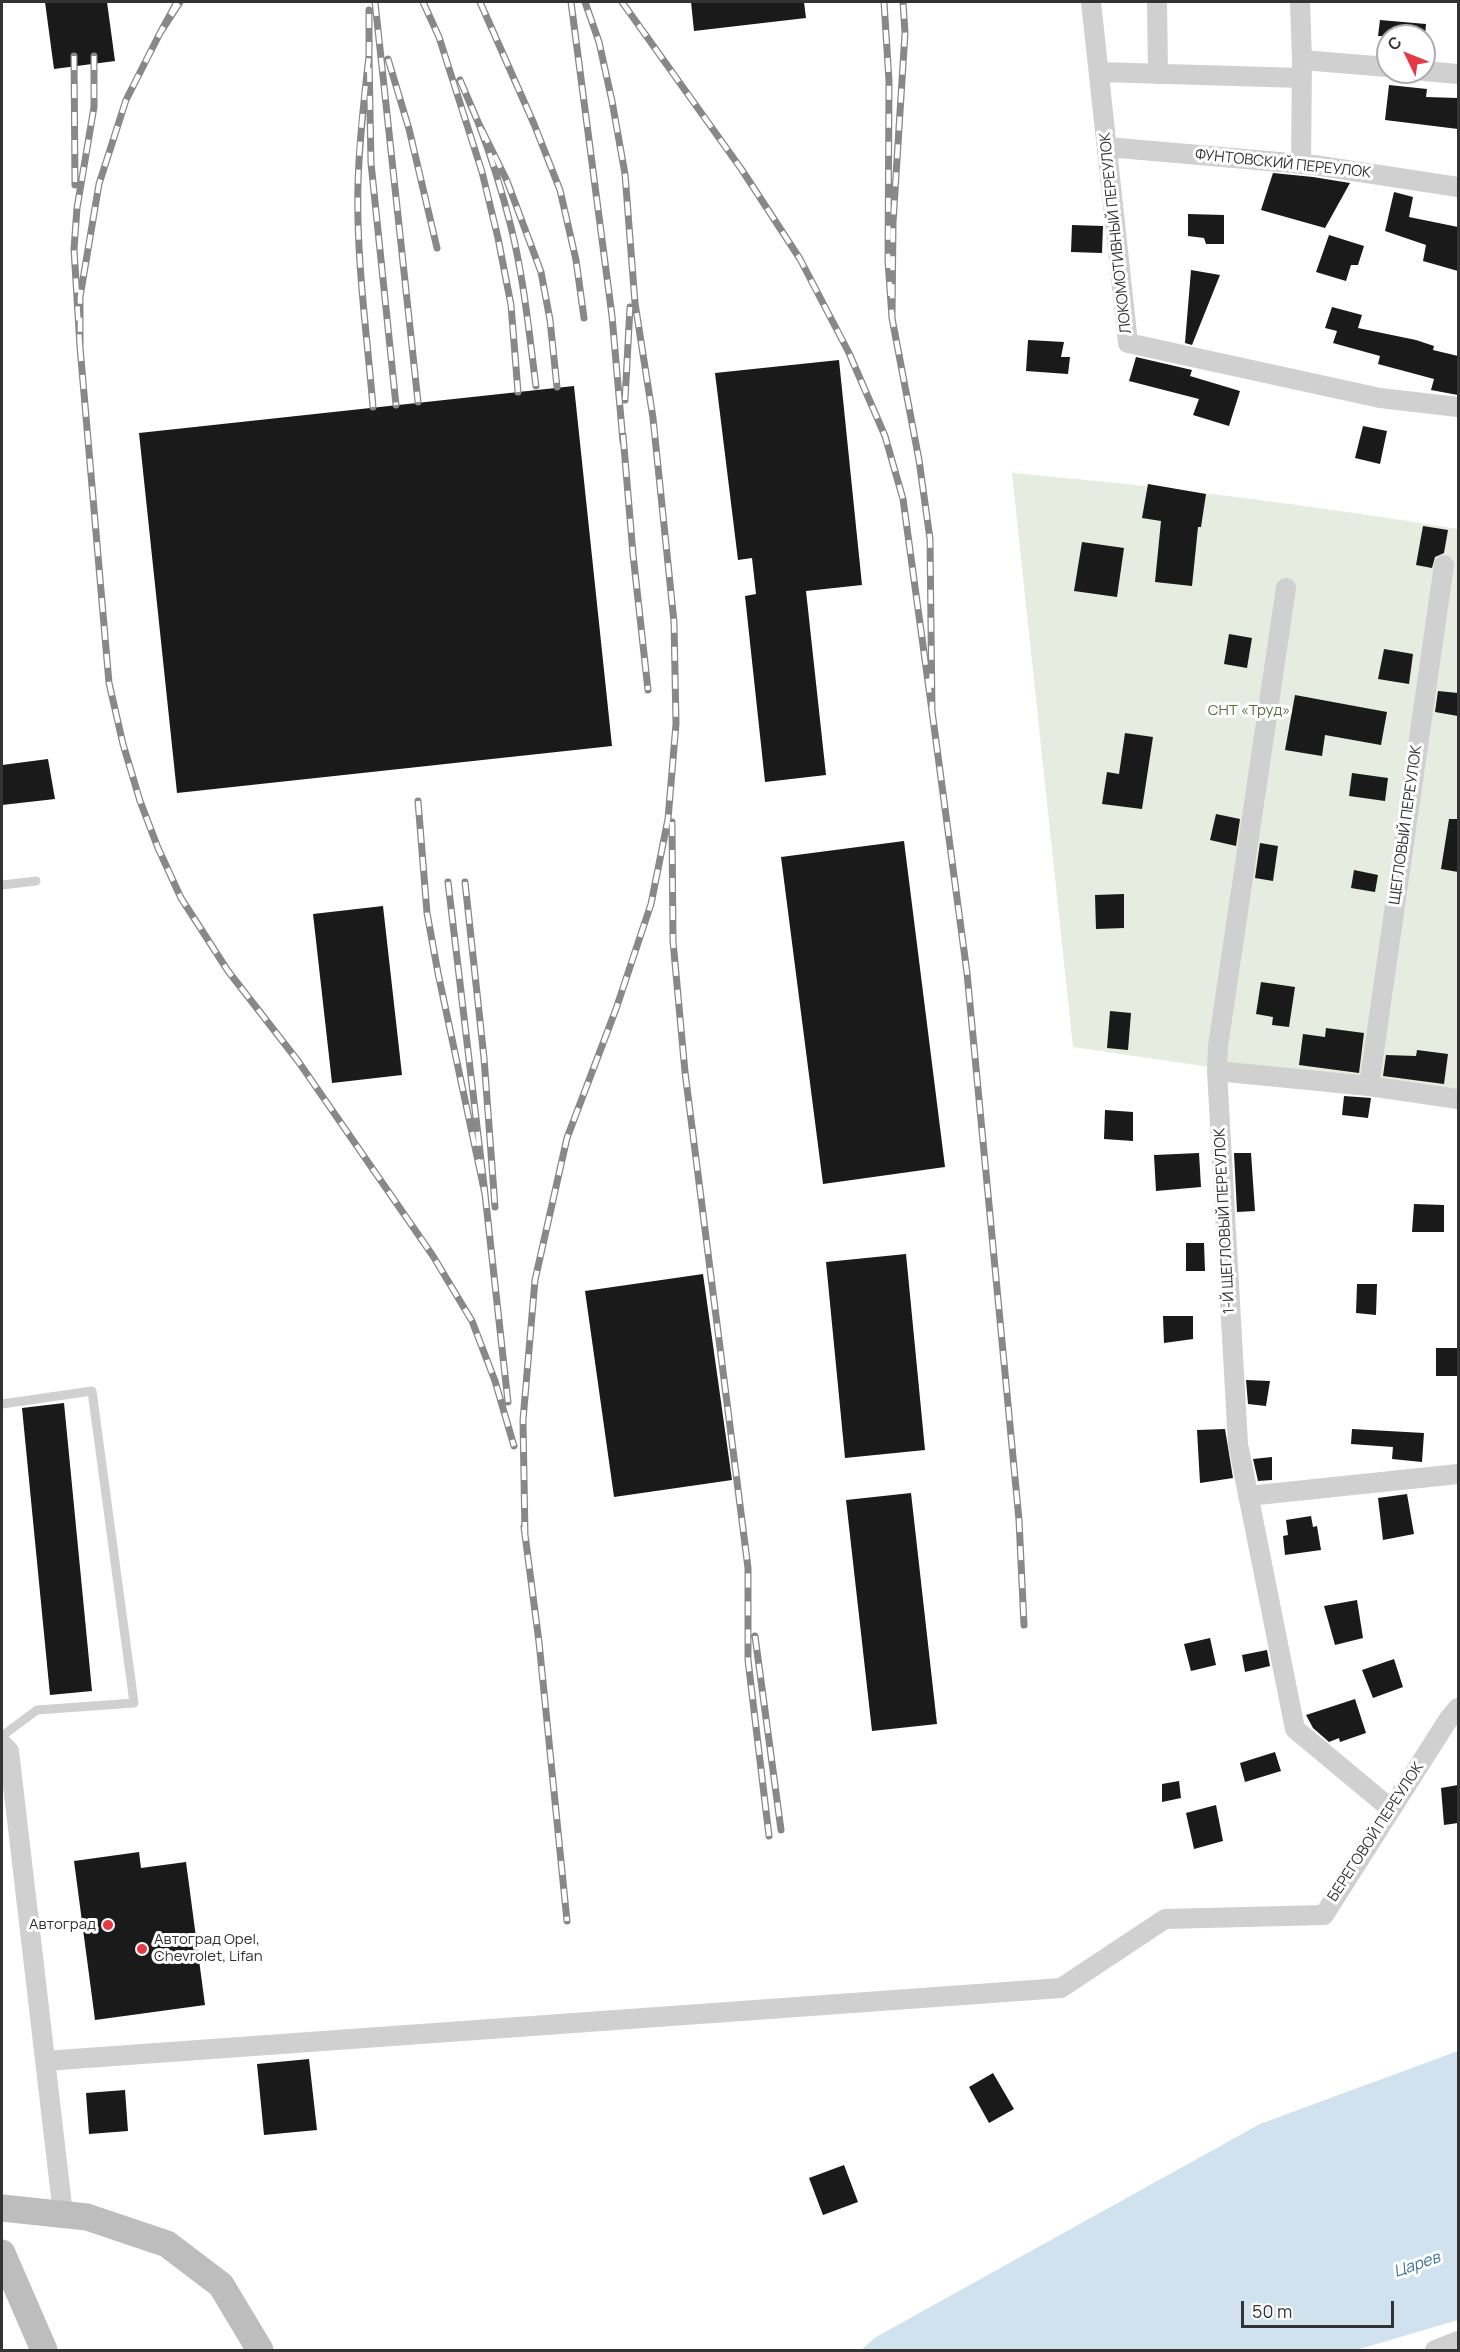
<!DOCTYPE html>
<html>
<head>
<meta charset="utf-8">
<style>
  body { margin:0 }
  #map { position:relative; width:1460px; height:2352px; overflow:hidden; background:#fff; font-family:Manrope,sans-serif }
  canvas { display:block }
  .frame { position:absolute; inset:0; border:3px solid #333; pointer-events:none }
  .north { position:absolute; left:1376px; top:24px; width:60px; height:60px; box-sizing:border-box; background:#fff; border:2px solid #adadad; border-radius:50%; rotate:313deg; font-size:16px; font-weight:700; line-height:24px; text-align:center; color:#333 }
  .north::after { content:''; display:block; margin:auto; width:21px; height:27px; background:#e63946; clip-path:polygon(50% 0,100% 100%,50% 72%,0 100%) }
  .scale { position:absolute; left:1241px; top:2301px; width:153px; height:27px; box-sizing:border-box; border:3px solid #333; border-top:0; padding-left:8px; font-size:18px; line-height:21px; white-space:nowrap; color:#333; -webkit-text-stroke:4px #fff; paint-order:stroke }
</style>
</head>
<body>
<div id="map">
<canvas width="1460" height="2352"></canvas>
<div class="frame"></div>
<div class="north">С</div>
<div class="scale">50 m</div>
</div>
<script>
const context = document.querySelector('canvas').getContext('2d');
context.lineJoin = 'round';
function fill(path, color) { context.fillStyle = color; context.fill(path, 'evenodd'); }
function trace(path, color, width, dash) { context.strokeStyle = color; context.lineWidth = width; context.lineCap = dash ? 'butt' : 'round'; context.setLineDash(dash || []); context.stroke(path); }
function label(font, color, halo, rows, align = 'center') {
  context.font = font + ' Manrope,sans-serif'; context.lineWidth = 6; context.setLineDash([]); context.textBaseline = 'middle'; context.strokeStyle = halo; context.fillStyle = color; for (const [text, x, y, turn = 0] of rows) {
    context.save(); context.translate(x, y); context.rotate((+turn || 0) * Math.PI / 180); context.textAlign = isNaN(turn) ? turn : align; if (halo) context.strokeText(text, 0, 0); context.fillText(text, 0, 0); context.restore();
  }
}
const green = new Path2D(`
  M1012 473C1162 486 1310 505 1458 529V1090L1210 1067 1073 1047Z`);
const water = new Path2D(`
  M1458 2051V2320L1356 2350H861L876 2337 1260 2124Z`);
const building = new Path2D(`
  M45 2H107L115 61 54 69Z
  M691 2H804L806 18 694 31Z
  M1380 20 1426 24 1425 36H1378Z
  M1389 85 1427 89 1426 97 1458 98V129L1385 120Z
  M1273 173 1313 177 1350 183 1325 228 1261 210Z
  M1394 192 1413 197 1409 217 1458 227V271L1423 261 1426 245 1385 231Z
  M1188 214 1224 215V244H1206L1204 238 1188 236Z
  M1072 225 1103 226 1102 253 1071 252Z
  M1329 235 1364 246 1358 265H1351L1346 281 1316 272Z
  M1191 270 1220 275 1192 345 1185 343Z
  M1332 307 1362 315 1358 328 1416 340 1434 346 1433 350 1458 356V395L1431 390 1434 379 1378 364 1380 356 1333 343 1337 331 1325 328Z
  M1028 340 1064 342 1061 357H1070L1068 374 1026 371Z
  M1136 357 1192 370 1190 376 1240 391 1229 426 1193 415 1199 399 1129 381Z
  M839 360 862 585 806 591 826 775 765 782 745 596 756 594 752 558 738 560 715 373Z
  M574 386 612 746 177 793 139 433Z
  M1363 426 1387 431 1380 464 1355 458Z
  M1148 484 1206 494 1201 527H1198L1192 586 1155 582 1161 521 1142 518Z
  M1423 526 1448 530 1444 553 1435 557 1432 568 1416 565Z
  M1082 542 1124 548 1117 597 1074 591Z
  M1229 634 1252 638 1247 668 1224 664Z
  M1384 649 1413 654 1409 684 1378 679Z
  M1438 691 1458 693V716L1435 712Z
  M1295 695 1387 712 1381 745 1325 735 1322 756 1285 750Z
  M1125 733 1153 737 1142 809 1102 804 1107 772 1119 774Z
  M48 759 55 799 2 805V765Z
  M1352 773 1388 778 1385 801 1349 796Z
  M1216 814 1240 819 1236 846 1210 840Z
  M1449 819H1458V872L1441 869Z
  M904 841 945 1167 823 1184 781 857Z
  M1260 843 1278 846 1273 881 1255 878Z
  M1354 870 1378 875 1375 892 1351 888Z
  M1124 894V928L1096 929 1095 895Z
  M383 906 402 1075 332 1083 313 914Z
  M1261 982 1295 987 1289 1027 1272 1025 1273 1017 1256 1014Z
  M1110 1011 1131 1013 1128 1050 1107 1048Z
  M1326 1028 1364 1033 1359 1073 1299 1065 1303 1034 1325 1037Z
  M1417 1050 1448 1054 1444 1084 1383 1076 1386 1055 1416 1056Z
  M1344 1096 1371 1098 1368 1118 1342 1115Z
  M1105 1110 1133 1112V1141L1104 1139Z
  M1199 1153 1201 1187 1156 1191 1154 1155Z
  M1234 1153H1251L1255 1211 1237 1212Z
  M1414 1204 1444 1205V1232H1412Z
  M1186 1243H1204L1205 1271H1186Z
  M906 1254 925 1450 845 1458 826 1262Z
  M703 1274 732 1480 614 1497 585 1291Z
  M1357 1284H1377L1376 1315 1356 1313Z
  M1163 1316H1193V1339L1164 1343Z
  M1436 1348H1458V1376H1436Z
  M1246 1380 1270 1381 1266 1406 1248 1404Z
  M64 1403 92 1691 50 1695 22 1408Z
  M1225 1429 1233 1478 1200 1483 1197 1430Z
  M1352 1429 1424 1433 1422 1462 1392 1459 1393 1447 1351 1444Z
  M1272 1457V1480L1258 1481 1253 1459Z
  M911 1493 937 1724 872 1731 846 1500Z
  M1407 1494 1414 1534 1383 1540 1378 1498Z
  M1311 1516 1313 1527 1317 1526 1321 1550 1285 1555 1283 1536 1288 1535 1286 1520Z
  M1357 1600 1363 1638 1335 1645 1324 1606Z
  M1210 1638 1216 1665 1191 1671 1184 1644Z
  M1267 1650 1270 1666 1245 1672 1242 1655Z
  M1394 1659 1403 1687 1373 1698 1362 1670Z
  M1355 1699 1366 1733 1340 1742 1339 1738 1329 1742 1313 1728 1306 1715Z
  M1275 1752 1281 1771 1245 1782 1240 1763Z
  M1179 1781 1181 1798 1162 1802V1784Z
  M1458 1785V1823L1444 1825 1441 1788Z
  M1216 1805 1223 1841 1194 1849 1186 1813Z
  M139 1852 141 1868 186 1862 205 2005 95 2020 74 1861Z
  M309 2059 317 2130 264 2135 257 2064Z
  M993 2073 1014 2109 989 2123 969 2087Z
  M125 2090 128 2131 89 2134 86 2093Z
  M844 2165 858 2202 823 2215 809 2178Z`);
const lane = new Path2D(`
  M2 885 36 881
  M2 1404 92 1391 134 1703 37 1710 2 1736`);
const street = new Path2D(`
  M1091 2 1128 343 1380 398 1458 407
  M1157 2 1158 74
  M1300 2 1302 60 1301 164
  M1302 60 1388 67
  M1424 71 1458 74
  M1099 72 1302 78
  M1107 147 1314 165 1458 187
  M1286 588 1218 1046 1217 1071 1238 1444 1295 1729 1391 1809
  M1217 1071 1369 1086 1458 1099
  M1369 1086 1444 565
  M1248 1496 1458 1474
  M2 1744 9 1751 63 2214
  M45 2061 1061 1988 1165 1919 1324 1915 1448 1720 1458 1708
  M1435 2350 1458 2341`);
const secondary = new Path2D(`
  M2 2208 87 2217 167 2244 221 2285 260 2350
  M2 2253 44 2350`);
const rail = new Path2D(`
  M177 2 160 33 180 2
  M375 2 418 402
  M423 2 439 37 482 172 498 238 511 305 518 392
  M480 2 534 124 560 190 576 260 584 318
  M571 2 612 316 623 442
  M622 2 742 170 800 259 849 353 885 436 903 499 932 711 930 539 919 460 892 318
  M884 2 889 81 888 261 892 318 893 223 905 33 903 2
  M74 56 75 185
  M94 56V107L77 208 74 249 80 347V297L99 184 126 100 160 33
  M369 56V10
  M388 59 409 129 437 248
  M460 80 478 122
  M80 347 109 683 123 744 140 801 158 848 181 898 228 971 298 1061 433 1256 472 1321 495 1381 514 1446
  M536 386C529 333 524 279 511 227 502 191 491 156 478 122L507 181 541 272 550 320 557 387
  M625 400 630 307
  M373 407C367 334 356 258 358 184 359 141 364 99 369 56L371 163 396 405
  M623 435 633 554 648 690
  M932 711 967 973 1019 1520 1024 1625
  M418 801 427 913 438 973 485 1194 448 882
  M672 822 673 941 685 1072 748 1568V1660L769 1836
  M465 882 484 1058 495 1207
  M485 1194 508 1402
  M524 1527 539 1642 567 1921
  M525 1536 523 1420 535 1280 567 1138 616 1009 651 904 668 819 676 724 674 622 653 418 635 303 625 174 612 101 599 42 585 2
  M755 1636 781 1830`);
const markers = [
  [108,1925,6,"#e63946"],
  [142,1949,6,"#e63946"]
];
const streetNames = [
  ["ФУНТОВСКИЙ ПЕРЕУЛОК",1283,164,6],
  ["ЛОКОМОТИВНЫЙ ПЕРЕУЛОК",1116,233,-96],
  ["ЩЕГЛОВЫЙ ПЕРЕУЛОК",1406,825,-82],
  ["1-Й ЩЕГЛОВЫЙ ПЕРЕУЛОК",1225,1221,-93],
  ["БЕРЕГОВОЙ ПЕРЕУЛОК",1376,1832,-57]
];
const parkNames = [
  ["СНТ «Труд»",1249,711]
];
const poiNames = [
  ["Автоград",96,1925],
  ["Автоград Opel,",154,1940,"left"],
  ["Chevrolet, Lifan",154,1957,"left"]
];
const waterNames = [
  ["Царев",1417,2265,-19]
];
fill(green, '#e6ecdf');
fill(water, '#cfe2ee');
fill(building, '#1a1a1a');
trace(lane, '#d0d0d0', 9);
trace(street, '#d0d0d0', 20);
trace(secondary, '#bdbdbd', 27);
trace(rail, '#888', 7);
trace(rail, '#fff', 4.5, [14]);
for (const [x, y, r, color] of markers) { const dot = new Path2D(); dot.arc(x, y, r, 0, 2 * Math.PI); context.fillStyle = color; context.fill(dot); trace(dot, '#fff', 2); }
label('15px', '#333', '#fff', streetNames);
label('15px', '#56703f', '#fff', parkNames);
label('15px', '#333', '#fff', poiNames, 'right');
label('italic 16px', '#3f7597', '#fff', waterNames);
</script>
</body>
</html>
